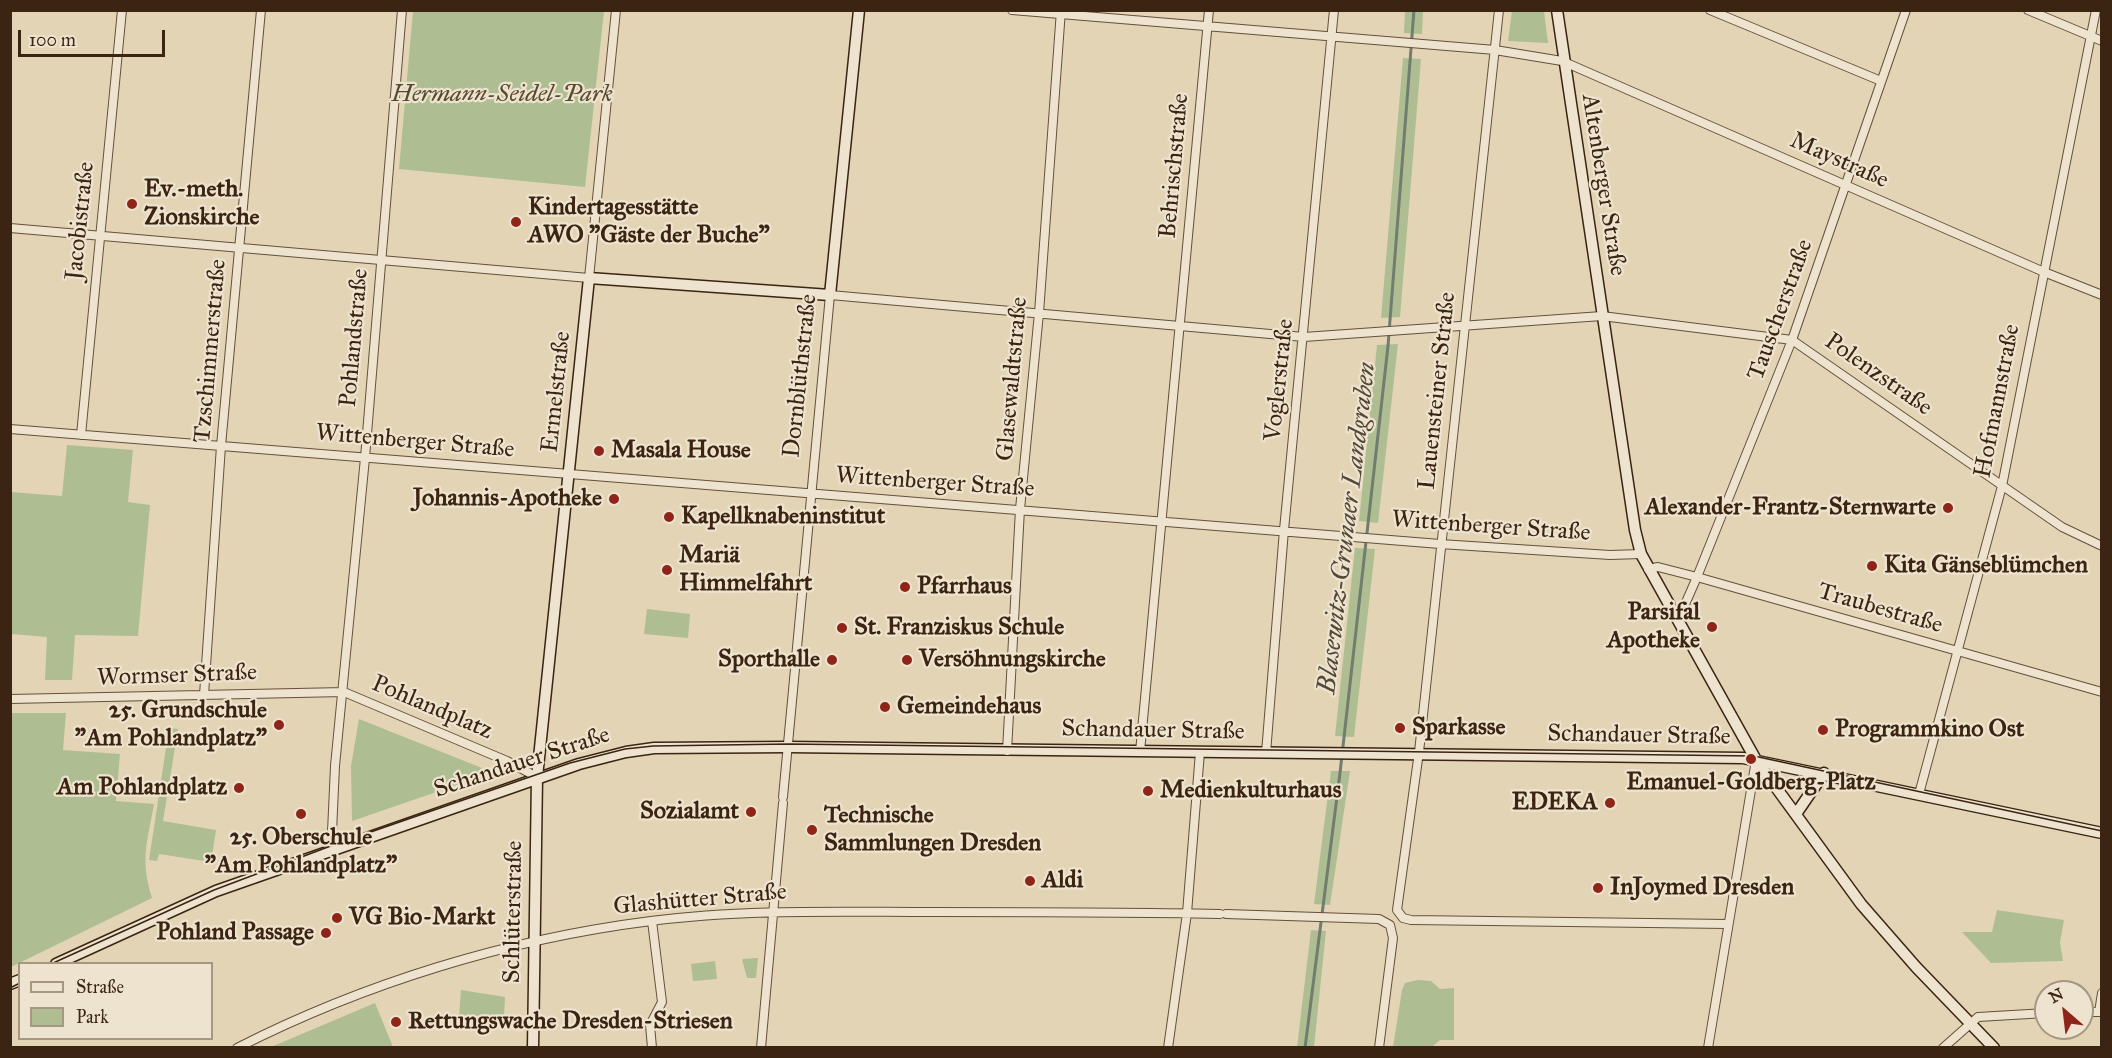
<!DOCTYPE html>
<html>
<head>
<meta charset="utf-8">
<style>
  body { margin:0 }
  #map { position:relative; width:2112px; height:1058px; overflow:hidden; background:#e3d4b5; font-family:"IM FELL Great Primer",serif }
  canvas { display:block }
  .frame { position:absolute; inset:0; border:12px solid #3b2411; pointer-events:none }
  .legend { position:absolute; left:18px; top:962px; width:195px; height:78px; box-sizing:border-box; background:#ede3cf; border:2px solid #a69783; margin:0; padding:8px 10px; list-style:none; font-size:18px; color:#3b2411 }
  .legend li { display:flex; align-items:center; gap:12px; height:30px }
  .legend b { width:30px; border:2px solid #a69783 }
  .north { position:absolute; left:2034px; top:980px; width:60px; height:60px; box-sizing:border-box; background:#ede3cf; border:2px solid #a69783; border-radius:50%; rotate:332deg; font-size:16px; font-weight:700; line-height:24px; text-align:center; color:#3b2411 }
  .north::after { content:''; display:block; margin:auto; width:21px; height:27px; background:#8f2418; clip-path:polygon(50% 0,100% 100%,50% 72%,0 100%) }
  .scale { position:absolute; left:18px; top:30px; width:147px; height:27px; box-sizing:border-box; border:3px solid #3b2411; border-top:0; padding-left:8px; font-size:18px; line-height:21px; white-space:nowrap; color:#3b2411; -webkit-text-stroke:4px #ede3cf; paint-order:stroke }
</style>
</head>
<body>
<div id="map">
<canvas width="2112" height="1058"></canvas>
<div class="frame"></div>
<ul class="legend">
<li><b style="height:8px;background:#ede3cf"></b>Straße</li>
<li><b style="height:16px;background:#aebe92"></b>Park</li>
</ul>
<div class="north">N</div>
<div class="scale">100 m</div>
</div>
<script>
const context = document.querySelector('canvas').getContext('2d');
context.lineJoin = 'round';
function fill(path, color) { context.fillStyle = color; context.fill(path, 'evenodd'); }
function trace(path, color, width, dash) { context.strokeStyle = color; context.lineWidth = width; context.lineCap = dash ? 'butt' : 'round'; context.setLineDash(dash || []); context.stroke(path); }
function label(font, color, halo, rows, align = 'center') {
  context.font = font + ' "IM FELL Great Primer",serif'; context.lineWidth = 4.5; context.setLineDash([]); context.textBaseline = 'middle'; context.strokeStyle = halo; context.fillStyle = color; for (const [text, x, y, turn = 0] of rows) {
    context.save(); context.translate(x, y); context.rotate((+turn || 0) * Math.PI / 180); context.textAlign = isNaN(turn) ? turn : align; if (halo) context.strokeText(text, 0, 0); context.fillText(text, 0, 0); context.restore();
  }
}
const green = new Path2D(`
  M413 11H604L585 187 399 169Z
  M1405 11H1423L1422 34 1404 33Z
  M1512 11H1544L1548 43 1508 41Z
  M1403 58 1421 59 1400 317 1381 318Z
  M1398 344 1378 523 1359 521 1377 345Z
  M67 445 133 450 128 502 150 505 138 636 75 635 72 680H45L47 637 11 634V492L62 496Z
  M1355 548 1375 549 1354 737 1335 736Z
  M647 609 690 614 688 638 644 634Z
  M11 713H66L63 750 120 754 116 801 154 804C147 843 140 859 152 898L11 967Z
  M359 719 482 768 483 776 352 821 351 766Z
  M169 728 178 729 163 821 216 830 211 862 159 854 157 861 149 860Z
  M1331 771H1350L1330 905 1314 904Z
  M1997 910 2064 920 2060 942 2063 961 1991 963 1962 932H1992Z
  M1311 930 1326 931 1314 1047H1297Z
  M758 958 756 978H747L742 959Z
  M715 961 717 979 693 981 691 964Z
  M1418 980 1431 981 1440 989 1454 988V1040H1440L1432 1047H1393L1402 990 1405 983Z
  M461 990 505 997 504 1018 459 1016Z
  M375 1003 393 1047H271Z`);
const stream = new Path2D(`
  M1305 1048 1340 773 1388 346 1414 10`);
const street = new Path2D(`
  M1012 10 1495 50 1562 61 2044 272 2102 295
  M1499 10 1419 752 1397 910 1403 918 1411 920 1728 924
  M1710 10 1881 81
  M2028 10 2102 41
  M10 228 589 278 616 10
  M10 429 1440 544 1610 555 1641 554
  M81 435 122 10
  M1648 569 1658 567 1697 577 2102 692
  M1676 617 1683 609 1697 577 1792 340 1906 10
  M204 695 221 446 261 10
  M10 699 344 692 507 761 537 777
  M1007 751 1020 509 1039 313 1061 10
  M1140 752 1209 10
  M1266 753 1284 530 1334 10
  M1919 794 2002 486 2096 10
  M783 797 830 295 1304 337 1602 316 1792 340 2062 527 2102 546
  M337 848 332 832 335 766 365 458 402 10
  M1226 914 1379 919 1390 925 1393 938 1379 1048
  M652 921 662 1002 650 1025 652 1048
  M2082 1012H2102
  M2099 1012 2102 993
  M237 1048C365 983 508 939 651 921 744 909 838 912 933 912 1029 912 1125 912 1220 914
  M761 1048 783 803
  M1168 1048 1187 913 1200 752
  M1708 1048 1756 760
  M1943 1048 1978 1017 2046 1013`);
const secondary = new Path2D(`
  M1557 10 1635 530 1641 554 1756 760 1861 904 1916 967 1994 1048
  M1796 814 1824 773
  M56 964 216 891 579 764 626 752 654 748 788 747 1743 758 2102 833
  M10 984 20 980
  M533 1048 537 777 589 278 830 295 859 10`);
const tram = new Path2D(`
  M51 964 214 890 336 844 570 763 625 749 653 746 789 744 1754 756 2102 831
  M10 988 20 983`);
const markers = [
  [132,204,6,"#8f2418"],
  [516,222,6,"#8f2418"],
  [599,451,6,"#8f2418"],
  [614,499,6,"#8f2418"],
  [1948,508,6,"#8f2418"],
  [669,517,6,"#8f2418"],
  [1872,566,6,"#8f2418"],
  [667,570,6,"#8f2418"],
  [905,587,6,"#8f2418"],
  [1712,627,6,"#8f2418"],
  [842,628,6,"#8f2418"],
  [832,660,6,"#8f2418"],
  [907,660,6,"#8f2418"],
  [885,707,6,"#8f2418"],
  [279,725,6,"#8f2418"],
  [1400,728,6,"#8f2418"],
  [1823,730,6,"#8f2418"],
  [1751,759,6,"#8f2418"],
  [239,788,6,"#8f2418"],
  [1148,791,6,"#8f2418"],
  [1610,803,6,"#8f2418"],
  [751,812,6,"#8f2418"],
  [301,814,6,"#8f2418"],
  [812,830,6,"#8f2418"],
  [1030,881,6,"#8f2418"],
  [1598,888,6,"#8f2418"],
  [337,918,6,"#8f2418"],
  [326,933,6,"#8f2418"],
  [396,1022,6,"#8f2418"]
];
const parkNames = [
  ["Hermann-Seidel-Park",502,95]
];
const streetNames = [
  ["Maystraße",1839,161,24],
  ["Behrischstraße",1175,166,-85],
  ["Altenberger Straße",1603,185,81],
  ["Jacobistraße",81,221,-84],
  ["Tauscherstraße",1781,310,-70],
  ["Pohlandstraße",355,338,-85],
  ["Tzschimmerstraße",211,351,-85],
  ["Polenzstraße",1878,375,35],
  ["Dornblüthstraße",801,376,-84],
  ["Glasewaldtstraße",1013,379,-85],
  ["Voglerstraße",1280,380,-84],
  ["Lauensteiner Straße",1438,391,-84],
  ["Ermelstraße",557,392,-84],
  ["Hofmannstraße",1998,401,-79],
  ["Wittenberger Straße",415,442,5],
  ["Wittenberger Straße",935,483,4],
  ["Wittenberger Straße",1491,527,4],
  ["Traubestraße",1880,609,16],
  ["Wormser Straße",177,676,-2],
  ["Pohlandplatz",432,708,23],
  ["Schandauer Straße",1153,731,1],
  ["Schandauer Straße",1639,736,1],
  ["Schandauer Straße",522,763,-18],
  ["Glashütter Straße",700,900,-5],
  ["Schlüterstraße",514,912,-89]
];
const poiNames = [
  ["Ev.-meth.",144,190],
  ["Zionskirche",144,218],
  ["Kindertagesstätte",528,208],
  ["AWO \"Gäste der Buche\"",528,236],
  ["Masala House",611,451],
  ["Johannis-Apotheke",602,499,"right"],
  ["Alexander-Frantz-Sternwarte",1936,508,"right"],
  ["Kapellknabeninstitut",681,517],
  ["Mariä",679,556],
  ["Himmelfahrt",679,584],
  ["Kita Gänseblümchen",1884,566],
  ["Pfarrhaus",917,587],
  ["Parsifal",1700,613,"right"],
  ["Apotheke",1700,641,"right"],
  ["St. Franziskus Schule",854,628],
  ["Sporthalle",820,660,"right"],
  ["Versöhnungskirche",919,660],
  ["Gemeindehaus",897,707],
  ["25. Grundschule",267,711,"right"],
  ["\"Am Pohlandplatz\"",267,739,"right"],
  ["Sparkasse",1412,728],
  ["Programmkino Ost",1835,730],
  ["Emanuel-Goldberg-Platz",1751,783,"center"],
  ["Am Pohlandplatz",227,788,"right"],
  ["Medienkulturhaus",1160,791],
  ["EDEKA",1598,803,"right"],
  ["Sozialamt",739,812,"right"],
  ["Technische",824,816],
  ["Sammlungen Dresden",824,844],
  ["25. Oberschule",301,838,"center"],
  ["\"Am Pohlandplatz\"",301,866,"center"],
  ["Aldi",1042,881],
  ["InJoymed Dresden",1610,888],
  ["VG Bio-Markt",349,918],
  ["Pohland Passage",314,933,"right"],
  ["Rettungswache Dresden-Striesen",408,1022]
];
const waterNames = [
  ["Blasewitz‐Grunaer Landgraben",1348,528,-83]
];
fill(green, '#aebe92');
trace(stream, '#717d6f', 3);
trace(street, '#65503a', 10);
trace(secondary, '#3b2411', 13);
trace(street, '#ede3cf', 8);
trace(secondary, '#ede3cf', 10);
trace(tram, '#3b2411', 1.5);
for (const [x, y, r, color] of markers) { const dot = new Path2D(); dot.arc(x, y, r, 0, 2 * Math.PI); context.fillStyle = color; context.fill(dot); trace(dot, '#ede3cf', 2); }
label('italic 24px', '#584a31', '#ede3cf', parkNames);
label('24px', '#3b2411', '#ede3cf', streetNames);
label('bold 24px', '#3b2411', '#ede3cf', poiNames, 'left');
label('italic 26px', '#524938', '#ede3cf', waterNames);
</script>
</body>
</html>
